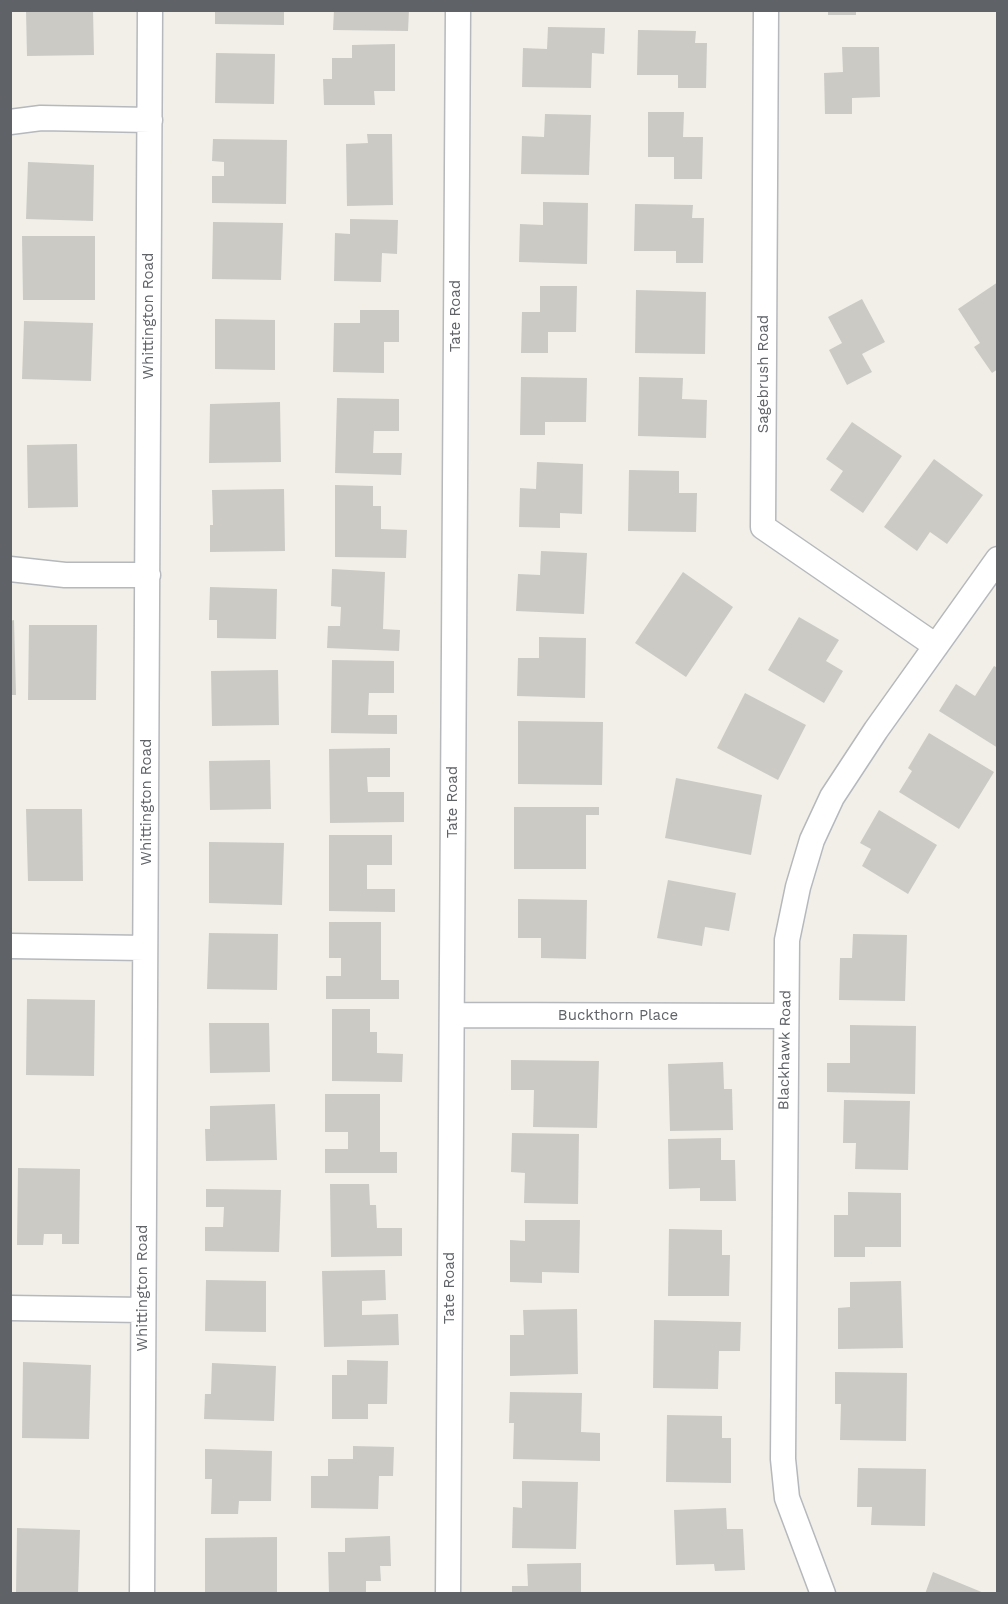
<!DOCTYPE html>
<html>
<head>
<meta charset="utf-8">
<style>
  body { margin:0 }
  #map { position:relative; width:1008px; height:1604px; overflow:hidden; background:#f1efe8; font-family:"Work Sans",sans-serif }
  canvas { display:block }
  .frame { position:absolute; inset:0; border:12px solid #5f6368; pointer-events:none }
</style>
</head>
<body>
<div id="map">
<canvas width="1008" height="1604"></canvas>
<div class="frame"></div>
</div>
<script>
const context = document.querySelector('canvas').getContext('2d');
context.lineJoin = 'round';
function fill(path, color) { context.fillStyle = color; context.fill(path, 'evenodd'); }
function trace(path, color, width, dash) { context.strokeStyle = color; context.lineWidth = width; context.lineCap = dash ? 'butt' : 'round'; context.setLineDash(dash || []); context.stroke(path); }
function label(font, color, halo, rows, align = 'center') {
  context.font = font + ' "Work Sans",sans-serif'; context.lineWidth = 6; context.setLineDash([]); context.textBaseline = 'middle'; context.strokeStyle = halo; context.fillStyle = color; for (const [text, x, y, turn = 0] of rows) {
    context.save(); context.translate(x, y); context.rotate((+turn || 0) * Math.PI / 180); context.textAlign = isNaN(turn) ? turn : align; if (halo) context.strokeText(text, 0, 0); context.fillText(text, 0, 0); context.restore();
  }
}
const building = new Path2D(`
  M26 10H93L94 55 27 56Z
  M215 10H284V25L215 24Z
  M334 10H409L408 31 333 30Z
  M828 10H856V15H828Z
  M548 27 605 28 604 54 592 53 591 88 522 87 523 48 547 49Z
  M638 30 696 31 695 43H707L706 88H678V75H637Z
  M395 44V91H374L375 105H324L323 79H332V58H352V45Z
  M842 47H879L880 97 852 98V114H825L824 73 843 72Z
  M216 53 275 54 274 104 215 103Z
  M648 112H684L683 137H703L702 179H674V157H648Z
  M545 114 591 115 589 175 521 174 522 136 544 137Z
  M367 134H392L393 205 347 206 346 144 368 143Z
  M213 139 287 140 286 204 212 203V176H224V162L212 161Z
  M28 162 94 165 93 221 26 219Z
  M543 202 588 203 587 264 519 262 520 224 543 225Z
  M635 204 693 205 692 218H704L703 263H676V251H634Z
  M350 219 398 220 397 254 382 253 381 282 334 281 335 233 350 234Z
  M213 222 283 223 281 280 212 279Z
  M22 236H95V300H23Z
  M998 282V369L992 373 974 347 980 343 958 309Z
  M540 286H577L576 332H548V353H521L522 312H540Z
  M636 290 706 292 705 354 635 353Z
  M862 299 885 342 862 354 872 372 847 385 829 350 842 343 828 317Z
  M360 310H399V342H384V373L333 372 334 323H360Z
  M215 319 275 320V370L215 369Z
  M24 321 93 323 91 381 22 379Z
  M521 377 587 378 586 422H545V435H520Z
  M639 377 683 378 682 399 707 400 706 438 638 436Z
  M337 398 399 399V431H374L373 453H402L401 475 335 473Z
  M280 402 281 462 209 463 210 404Z
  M852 422 902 456 863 513 830 490 843 471 826 459Z
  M77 444 78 507 28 508 27 445Z
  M934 459 983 495 947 544 930 532 917 551 884 527Z
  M537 462 583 464 582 514 560 513V528L519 527 520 488 536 489Z
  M629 470 679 471V493H697L696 532 628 531Z
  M335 485 373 486V506H381V529L407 530 406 558 335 557Z
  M284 489 285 551 210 552V525H213L212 490Z
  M541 551 587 553 584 614 516 611 518 574 540 575Z
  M332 569 385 572 383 629 400 630 399 651 327 648 328 626H340L341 607 331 606Z
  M683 572 733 607 686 677 635 643Z
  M210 587 277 589 276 639 217 638V620H209Z
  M799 617 839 640 826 661 843 671 824 703 768 670Z
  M14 620 16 695H10V621Z
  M29 625H97L96 700H28Z
  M539 637 586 638 585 698 517 696 518 658H539Z
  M332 660 394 661V693H369L368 715H397V734L331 733Z
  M994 666 998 668V748L939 711 956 684 975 696Z
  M278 670 279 725 212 726 211 671Z
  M745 693 806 725 778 780 717 748Z
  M518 721 603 722 602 785 518 784Z
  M929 733 994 772 959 829 899 792 912 771 908 768Z
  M390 748V777H367L368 792H404V822L330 823 329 749Z
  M270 760 271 809 210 810 209 761Z
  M676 778 762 795 751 855 665 838Z
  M514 807H599V815H586V869H514Z
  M26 809H82L83 881H28Z
  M879 810 937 845 908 894 862 866 871 849 860 843Z
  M329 835H392V865H367V889H395V912L329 911Z
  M209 842 284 843 282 905 209 903Z
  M668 880 736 893 729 931 705 927 702 946 657 938Z
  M518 899 587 900 586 959 541 958V938H518Z
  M329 922H381V980H399V999H326V976H341V958H329Z
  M209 933 278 934 277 990 207 989Z
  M853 934 907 935 905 1001 839 1000 840 958H852Z
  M27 999 95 1000 94 1076 26 1075Z
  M332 1009H370V1032H377V1053L403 1054 402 1082 332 1081Z
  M209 1023H269L270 1072 210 1073Z
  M850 1025 916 1026 915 1094 827 1092V1063H850Z
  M511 1060 599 1061 597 1128 533 1127 534 1090H511Z
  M723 1062 724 1089H732L733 1130 670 1131 668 1064Z
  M325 1094H380V1152H397V1173H325V1149H348V1132H325Z
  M844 1100 910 1101 908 1170 855 1169 856 1143H843Z
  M275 1104 277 1160 206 1161 205 1129H210V1106Z
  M512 1133 579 1134 578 1204 524 1203 525 1173 511 1172Z
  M721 1138V1160H735L736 1201H700V1188L669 1189 668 1139Z
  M18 1168 80 1169 79 1244H62V1234H44L43 1245H17Z
  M330 1184H369L370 1205H376L377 1228H402V1256L331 1257Z
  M206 1189 281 1190 279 1252 205 1251V1227H223L224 1207H206Z
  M848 1192 901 1193V1247H865V1257H834V1215H848Z
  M525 1220H580L579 1273 542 1272V1283L510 1282V1240L525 1241Z
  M669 1229 722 1230V1255H730L729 1296H668Z
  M385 1270 386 1300 362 1301V1315L398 1314 399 1345 324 1347 322 1271Z
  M206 1280 266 1281V1332L205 1331Z
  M901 1281 903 1348 838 1349V1308L850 1307V1282Z
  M577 1309 578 1374 510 1376V1335H524L523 1310Z
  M654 1320 741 1322 740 1351H719L718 1389 653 1388Z
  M347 1360 388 1361 387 1404H368V1419H332V1375H347Z
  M23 1362 91 1365 89 1439 22 1438Z
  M212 1363 276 1366 274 1421 204 1419 205 1394H211Z
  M835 1372 907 1373 906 1441 840 1440 841 1404H835Z
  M510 1392 582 1393 581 1432 600 1433V1461L513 1459 514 1423H509Z
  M667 1415 722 1416V1438H731V1483L666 1482Z
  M353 1446 394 1447 393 1476H379L378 1509 311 1508V1476H328V1459H353Z
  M205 1449 272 1451 271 1501H239L238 1514H211L212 1479H205Z
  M858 1468 926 1469 925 1526 871 1525 872 1507H857Z
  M522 1481 578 1482 576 1549 512 1548 513 1507 522 1508Z
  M726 1508 727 1529H743L745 1570 715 1571 714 1564 676 1565 674 1510Z
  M17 1528 80 1530 78 1594H16Z
  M390 1536 391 1566H380L381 1581H366V1594H329L328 1552H345V1538Z
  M277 1537V1594H205V1538Z
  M581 1563V1594H512V1586H528L527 1564Z
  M933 1572 984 1593V1594H925Z`);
const street = new Path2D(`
  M766 10 763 527 936 646
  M10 122 41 118 150 120
  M10 569 65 575H148
  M10 946 145 948
  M452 1015 785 1016
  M10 1308 143 1310
  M142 1594 150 10
  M448 1594 458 10
  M823 1594 787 1498 783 1459 787 940 798 887 812 840 832 797 876 730 998 559`);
const streetNames = [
  ["Whittington Road",149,316,-90],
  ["Tate Road",456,316,-90],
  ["Sagebrush Road",764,374,-90],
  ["Whittington Road",147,802,-90],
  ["Tate Road",453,802,-90],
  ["Buckthorn Place",618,1016],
  ["Blackhawk Road",785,1050,-89],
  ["Whittington Road",143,1288,-90],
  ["Tate Road",450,1288,-90]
];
fill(building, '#cccac5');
trace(street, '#b5b8bc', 27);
trace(street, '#fff', 24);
label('15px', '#5f6368', '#fff', streetNames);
</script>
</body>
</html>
